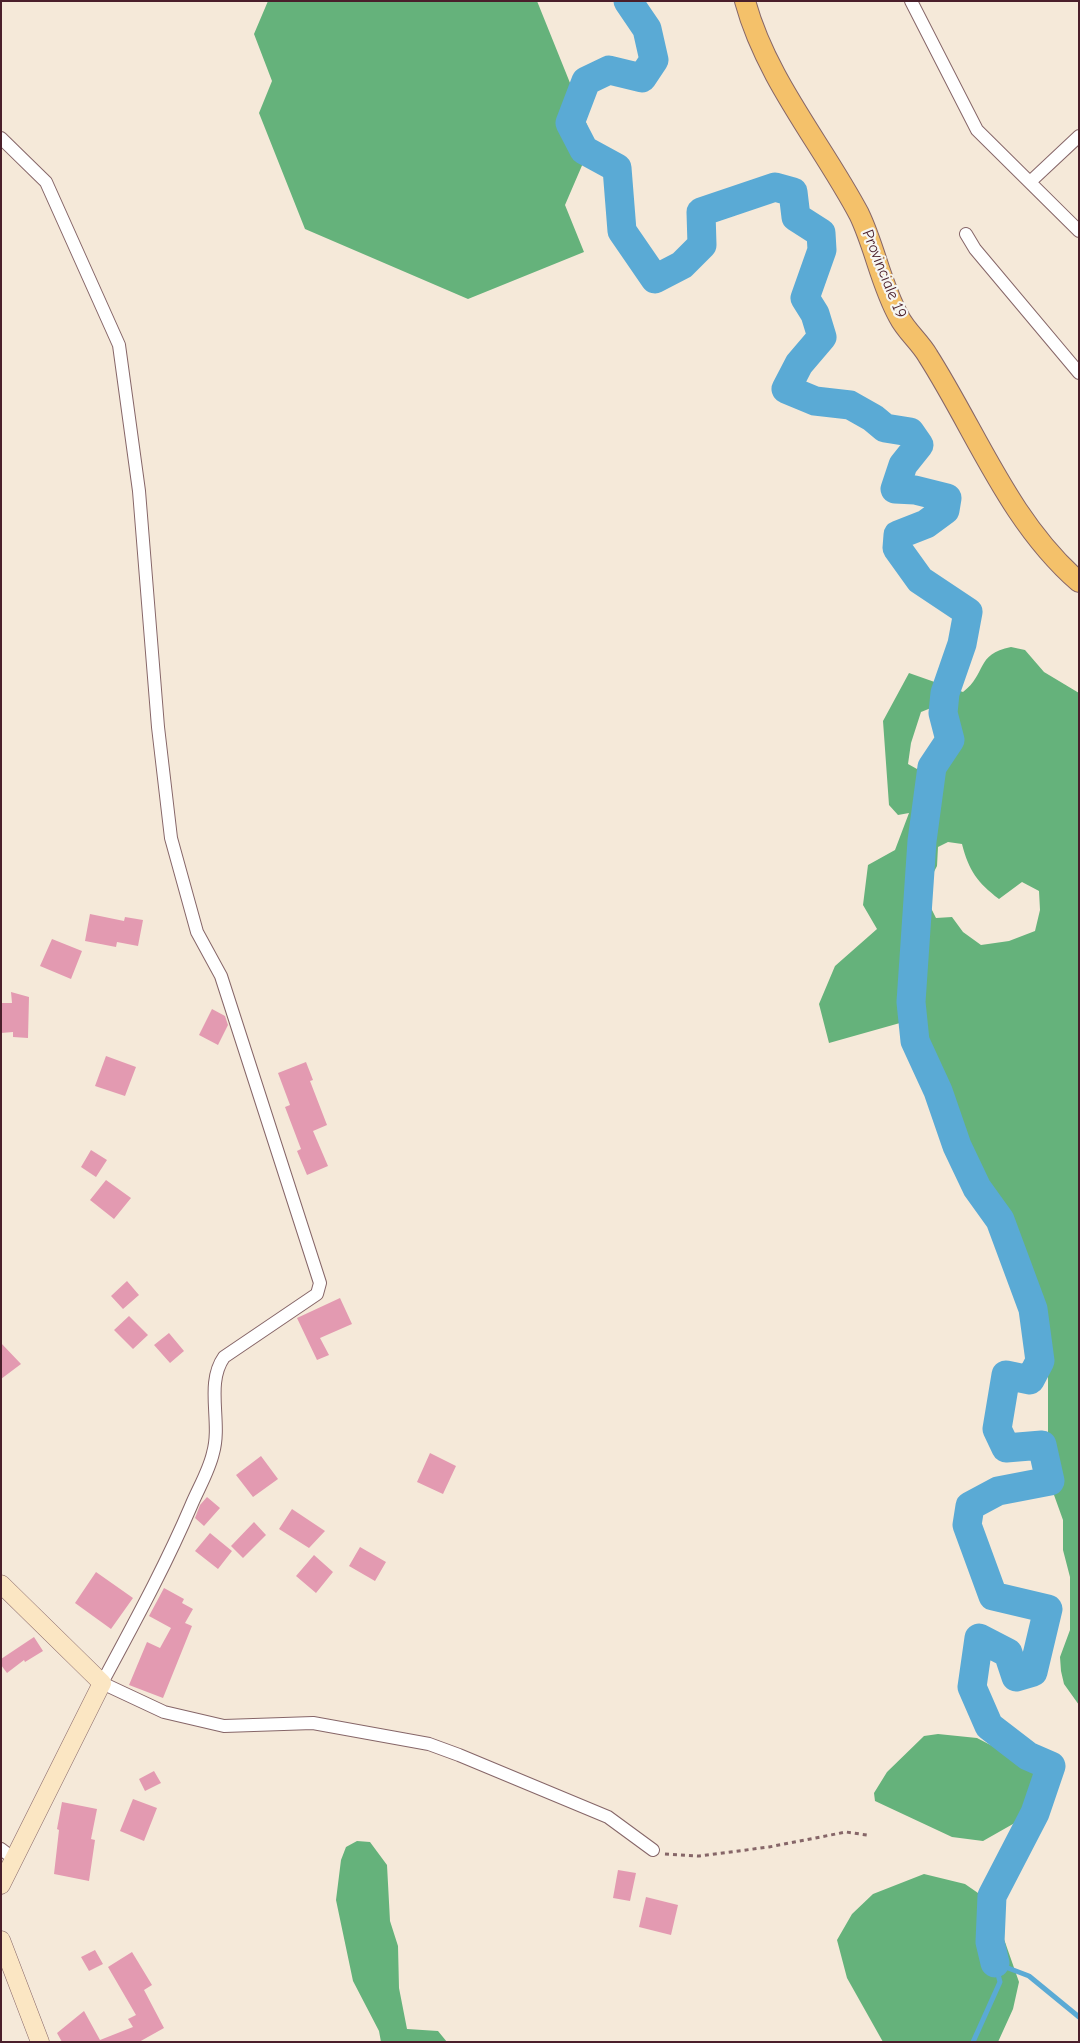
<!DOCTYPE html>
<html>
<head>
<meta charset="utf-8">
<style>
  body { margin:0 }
  #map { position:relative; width:1080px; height:2043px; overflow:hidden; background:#f5e9d9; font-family:"Comic Neue",sans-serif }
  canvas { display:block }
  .frame { position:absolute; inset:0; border:2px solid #4a1f2b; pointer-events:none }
</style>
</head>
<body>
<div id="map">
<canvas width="1080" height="2043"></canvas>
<div class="frame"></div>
</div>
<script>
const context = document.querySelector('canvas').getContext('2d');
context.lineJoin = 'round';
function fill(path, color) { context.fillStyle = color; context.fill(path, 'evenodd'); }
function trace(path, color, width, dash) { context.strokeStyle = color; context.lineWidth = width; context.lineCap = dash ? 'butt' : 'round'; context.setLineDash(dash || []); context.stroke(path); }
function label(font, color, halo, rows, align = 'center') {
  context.font = font + ' "Comic Neue",sans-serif'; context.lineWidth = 4.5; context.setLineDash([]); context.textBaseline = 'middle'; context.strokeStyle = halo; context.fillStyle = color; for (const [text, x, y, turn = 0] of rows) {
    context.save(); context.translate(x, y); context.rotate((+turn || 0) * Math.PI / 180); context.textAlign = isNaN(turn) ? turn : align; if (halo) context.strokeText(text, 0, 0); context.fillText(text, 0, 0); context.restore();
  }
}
const forest = new Path2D(`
  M268 1H537L593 140 565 205 584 252 468 299 305 229 259 113 272 81 254 34Z
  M1011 647 1025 650 1044 672 1079 693V1705L1064 1684 1061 1671 1060 1657 1070 1630V1577L1063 1550V1520L1054 1495 1048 1442V1358L1031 1276 1004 1220 972 1161 922 1036 900 1023 829 1043 819 1004 835 966 877 929 863 905 868 865 895 850 909 813 898 815 889 805 883 721 909 673 963 692C987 674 975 654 1011 647ZM931 708 939 735 925 761 917 769 908 764 911 743 921 712ZM948 842 962 844C969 871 977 882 999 899L1022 882 1039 891 1040 910 1035 931 1009 941 981 945 963 932 952 917 936 918 930 906 926 887 937 866 938 847Z
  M938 1734 977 1738 1033 1767 1039 1780 1020 1820 983 1841 952 1837 875 1801 874 1793 887 1772 924 1736Z
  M357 1841 370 1842 387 1865 390 1921 398 1946 399 1988 407 2029 438 2031 447 2042H381L379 2031 353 1981 336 1900 341 1860 346 1847Z
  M924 1874 965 1884 991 1902 1019 1982 1013 2009 998 2042H883L847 1978 837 1940 852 1914 873 1894Z`);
const stream = new Path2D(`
  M995 1963 1029 1976 1079 2017
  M973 2042 1000 1982 995 1963`);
const river = new Path2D(`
  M628 1 647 29 654 60 642 78 609 70 586 81 570 123 584 150 617 168 622 231 655 279 682 265 702 245 701 212 775 187 793 192 796 217 821 233 822 250 805 298 815 314 822 337 799 364 786 389 815 401 850 405 873 418 885 428 910 432 919 445 903 465 895 489 915 490 947 498 945 510 926 524 898 535 897 548 920 580 968 612 962 644 945 693 943 713 950 740 932 767 922 841 911 1002 915 1041 938 1091 957 1146 977 1188 1000 1220 1033 1309 1040 1361 1030 1380 1006 1375 997 1429 1006 1448 1042 1445 1050 1481 998 1491 970 1506 967 1525 993 1596 1048 1609 1033 1672 1016 1677 1008 1653 979 1638 972 1687 989 1726 1028 1756 1051 1766 1035 1813 992 1896 990 1942 995 1963`);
const building = new Path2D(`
  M90 914 124 921 125 917 143 920 138 946 117 942 116 947 85 941Z
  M52 939 82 951 71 979 40 966Z
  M11 992 29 997 28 1038 13 1037V1032L1 1033V1003H12Z
  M212 1009 225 1016 228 1025 218 1045 199 1035Z
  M106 1056 136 1067 125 1096 95 1086Z
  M306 1062 313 1080 310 1081 327 1125 313 1131 328 1166 307 1175 297 1151 301 1149 285 1107 290 1105 278 1073Z
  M91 1150 107 1160 96 1177 81 1167Z
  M106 1180 131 1198 114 1219 90 1200Z
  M127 1281 139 1295 123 1309 111 1296Z
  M340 1298 352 1324 320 1338 329 1355 317 1360 297 1318Z
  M129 1316 148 1335 133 1349 114 1330Z
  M169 1333 184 1351 170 1363 154 1345Z
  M1 1343 21 1364 1 1379Z
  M430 1453 456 1466 443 1494 417 1482Z
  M261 1456 278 1479 253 1497 236 1475Z
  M207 1497 220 1508 204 1526 195 1518 200 1505Z
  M292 1509 325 1531 309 1548 279 1529Z
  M254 1522 266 1535 243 1558 231 1546Z
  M210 1533 232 1551 218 1569 195 1551Z
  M360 1547 386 1562 375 1581 349 1566Z
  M314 1555 333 1572 316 1593 296 1576Z
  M96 1572 133 1598 111 1629 75 1603Z
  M164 1588 184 1599 182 1603 193 1609 185 1623 192 1626 163 1698 129 1685 147 1642 160 1648 171 1628 149 1616Z
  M34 1637 43 1651 25 1662 24 1660 7 1673 1 1665V1659Z
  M154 1771 161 1783 145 1791 139 1779Z
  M133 1799 157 1808 144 1841 120 1831Z
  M62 1802 97 1809 91 1839 95 1840 89 1881 54 1874 59 1830 57 1829Z
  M618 1870 636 1873 630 1901 613 1898Z
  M646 1897 678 1905 671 1935 639 1927Z
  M95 1950 103 1964 89 1971 81 1957Z
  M132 1952 152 1985 144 1990 164 2028 139 2042H62L57 2033 84 2011 100 2040 133 2027 128 2019 136 2015 108 1967Z`);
const path = new Path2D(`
  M665 1854 699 1856 769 1847 846 1832 867 1835`);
const street = new Path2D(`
  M911 1 977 130 1079 231
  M1 138 46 182 119 345 139 491 158 727 171 838 197 932 221 976 320 1283 317 1294 224 1357C205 1384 222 1422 213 1453 209 1471 198 1489 191 1506 165 1567 133 1625 102 1683L164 1712 224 1726 313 1723 429 1744 459 1755 608 1817 653 1850
  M1030 182 1079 136
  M966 234 975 249 1079 373
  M1 1849 14 1859`);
const secondary = new Path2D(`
  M1 1584 102 1683 1 1885
  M1 1940 40 2042`);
const primary = new Path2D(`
  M745 1C766 79 822 144 859 214 875 247 881 285 899 317 906 331 920 342 928 356 977 433 1009 521 1079 582`);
const streetNames = [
  ["Provinciale 19",884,274,68]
];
fill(forest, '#65b27b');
trace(stream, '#5aaad5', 5);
trace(river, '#5aaad5', 29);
fill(building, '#e39ab1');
trace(street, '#866668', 14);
trace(secondary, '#866668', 19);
trace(primary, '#866668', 22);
trace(path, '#866668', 3, [4, 4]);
trace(street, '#fff', 12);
trace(secondary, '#fbe6c3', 18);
trace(primary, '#f4c16a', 20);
label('16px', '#4a1f2b', '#f6f6f2', streetNames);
</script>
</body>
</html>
